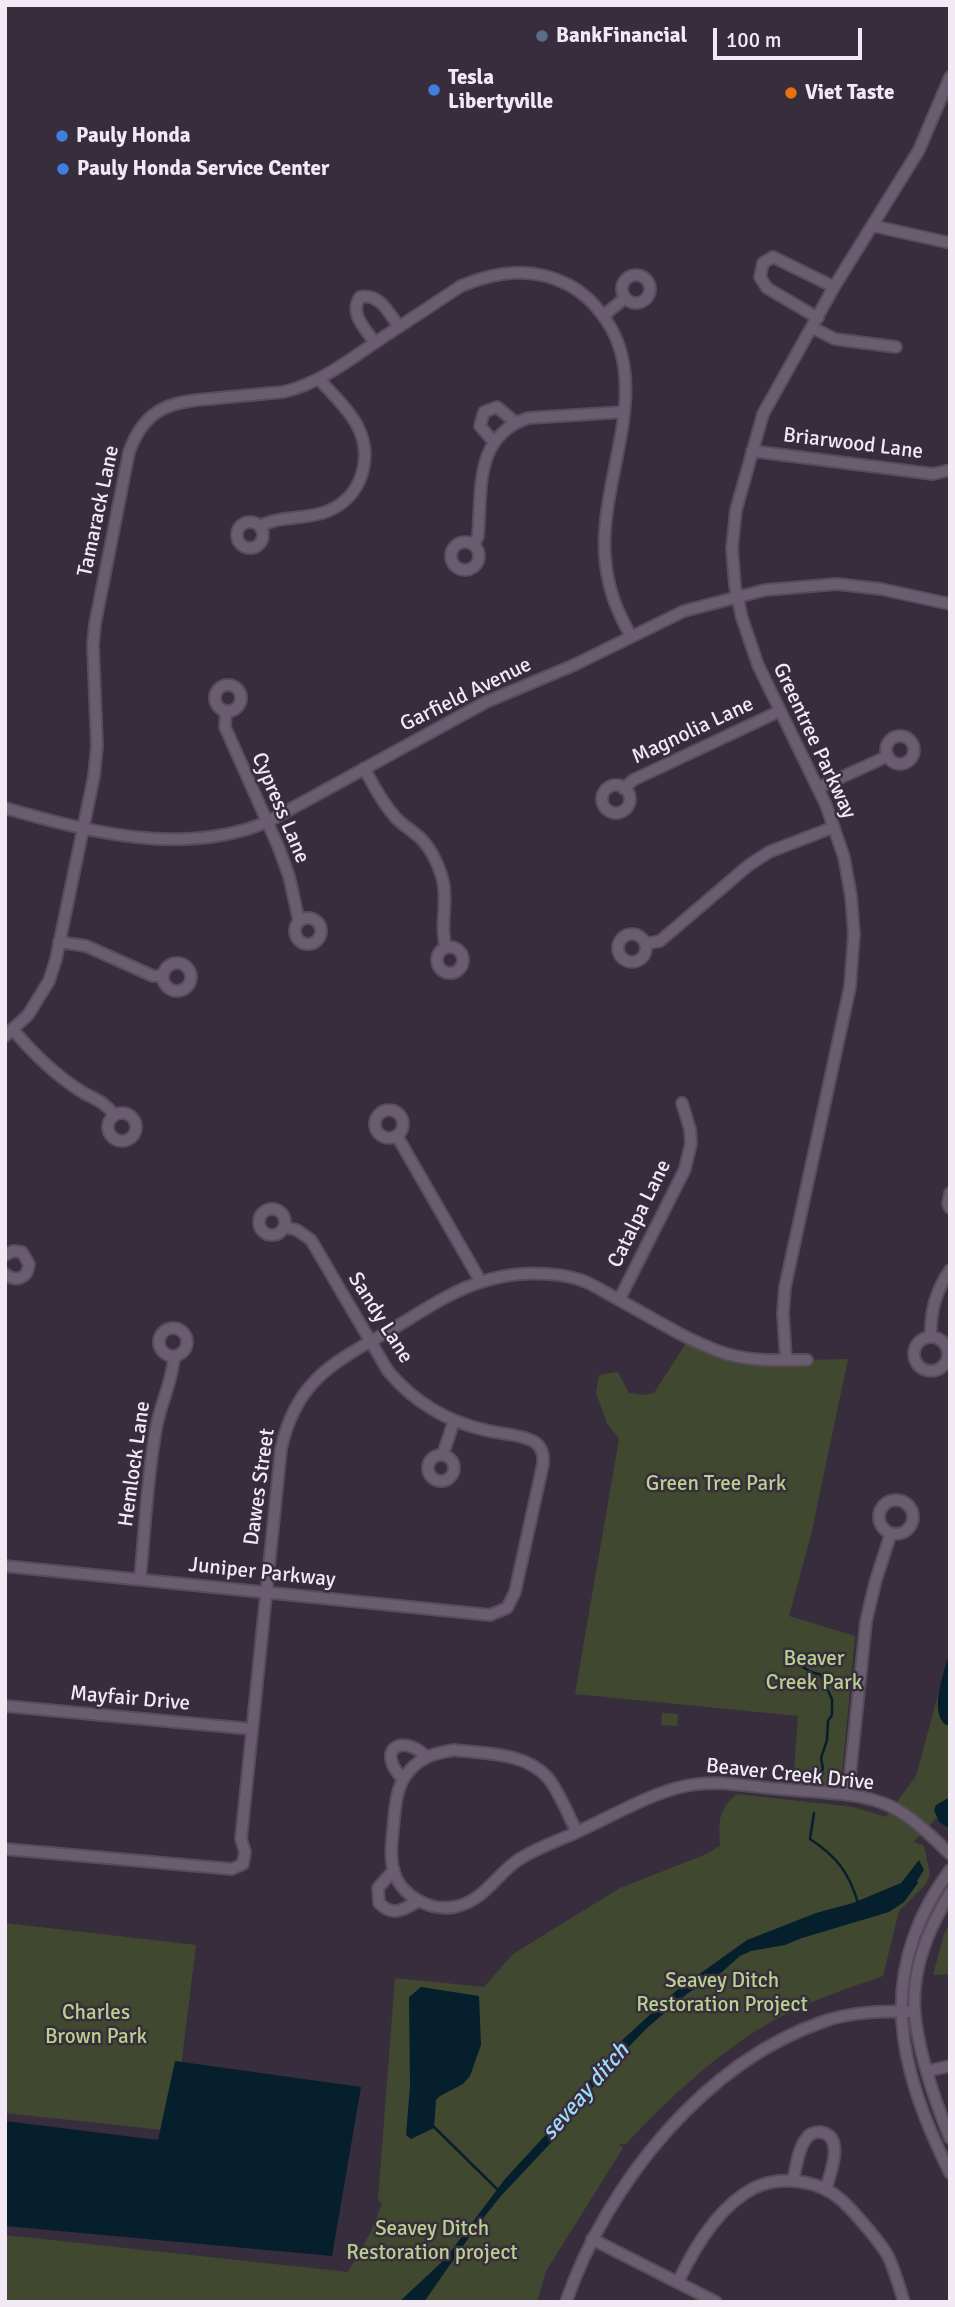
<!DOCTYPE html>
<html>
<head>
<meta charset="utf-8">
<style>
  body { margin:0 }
  #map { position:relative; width:955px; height:2307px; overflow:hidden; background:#382d3d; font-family:Signika,sans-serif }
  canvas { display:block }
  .frame { position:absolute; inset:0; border:7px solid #f1eaf5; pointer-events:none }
  .scale { position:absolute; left:713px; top:28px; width:149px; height:32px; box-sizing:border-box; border:4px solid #f1eaf5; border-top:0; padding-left:9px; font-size:21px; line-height:24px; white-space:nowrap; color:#f1eaf5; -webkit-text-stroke:5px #382d3d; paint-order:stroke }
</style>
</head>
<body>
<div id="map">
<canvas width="955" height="2307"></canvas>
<div class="frame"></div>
<div class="scale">100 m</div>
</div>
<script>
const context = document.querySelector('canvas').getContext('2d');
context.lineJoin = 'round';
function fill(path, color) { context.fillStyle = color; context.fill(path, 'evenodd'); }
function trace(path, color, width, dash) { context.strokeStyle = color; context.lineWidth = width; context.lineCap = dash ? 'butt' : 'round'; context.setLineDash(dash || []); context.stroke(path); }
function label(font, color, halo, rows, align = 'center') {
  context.font = font + ' Signika,sans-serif'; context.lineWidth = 5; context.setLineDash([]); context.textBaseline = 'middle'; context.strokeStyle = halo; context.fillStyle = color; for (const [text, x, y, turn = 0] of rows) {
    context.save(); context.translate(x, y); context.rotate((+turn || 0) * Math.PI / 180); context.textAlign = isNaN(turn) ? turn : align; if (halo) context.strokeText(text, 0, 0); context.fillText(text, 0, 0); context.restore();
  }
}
const green = new Path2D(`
  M690 1337 716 1350 801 1360 848 1359 811 1535 789 1616 855 1636 840 1795 793 1786 798 1716 575 1694 619 1439 607 1423 596 1393 599 1375 618 1372 629 1393 643 1395 654 1393Z
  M950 1651V1830L936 1818 914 1842 924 1846 930 1874 926 1884 899 1911 883 1976C851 1987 819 1998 788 2013 728 2042 671 2096 626 2144H619L623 2148 546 2271 537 2302H5V2235L348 2272 371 2232 382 2203 378 2200 395 1978 484 1987 513 1954 620 1888 704 1855 720 1846C719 1822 717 1810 737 1794L853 1807 886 1817 916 1776Z
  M662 1713 678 1714 677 1726 661 1725Z
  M950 1921V1974L933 1975 944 1934Z
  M5 1923 196 1945 173 2131 5 2113Z`);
const water = new Path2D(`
  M950 1651V1724L946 1725C928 1712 945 1669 950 1651Z
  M950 1797V1829L939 1822 934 1810 936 1805Z
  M919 1860 924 1870 917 1881 918 1883 904 1902 889 1912 802 1938 785 1945 751 1951 740 1956 722 1972 688 1993 647 2028 614 2062 589 2092 562 2131 500 2197 477 2226 424 2302H399L445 2259 505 2179 552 2128 619 2043 677 1990 747 1940 816 1913 853 1903 901 1883Z
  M421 1987 479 1996 481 2045 470 2076 463 2084 440 2096 436 2100 434 2128 411 2139 406 2135 410 2086 409 1997Z
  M175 2061 361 2087 332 2256 5 2226V2121L158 2140Z`);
const stream = new Path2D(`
  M786 1649C797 1660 804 1673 820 1674L832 1699V1715L828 1721 827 1740 821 1758 823 1769 821 1772
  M814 1813 810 1839C836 1856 849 1872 858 1903
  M434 2127 499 2191`);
const minor = new Path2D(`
  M874 226 950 243
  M622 289a14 14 0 1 1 28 0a14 14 0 1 1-28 0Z
  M603 316 625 298
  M818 318 767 288 760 277 763 263 773 257 834 287
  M813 328 835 339 896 347
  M375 343C365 328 349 314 360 297 380 293 389 313 399 327
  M493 441 480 426 484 412 497 407 515 422
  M752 451 933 474 950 470
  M237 535a13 13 0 1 1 26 0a13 13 0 1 1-26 0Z
  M260 526C281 515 306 520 328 511 362 497 374 457 357 425 348 408 331 393 319 379
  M451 556a14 14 0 1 1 28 0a14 14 0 1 1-28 0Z
  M474 545 478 536C482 489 474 436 528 418L623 412
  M215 698a13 13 0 1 1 26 0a13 13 0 1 1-26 0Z
  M226 711 225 727 278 846 289 876 299 921
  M886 750a14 14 0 1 1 28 0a14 14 0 1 1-28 0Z
  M364 768C374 786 383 804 397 819 403 825 411 830 418 836 429 845 438 863 442 877 449 900 439 926 446 948
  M602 799a14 14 0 1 1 28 0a14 14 0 1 1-28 0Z
  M818 788 888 756
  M624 789 633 780 780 711
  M5 808C89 832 183 857 267 822L486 702 574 665 684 611 765 590 837 584 881 589 950 604
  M295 931a13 13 0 1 1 26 0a13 13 0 1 1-26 0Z
  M618 948a14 14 0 1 1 28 0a14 14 0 1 1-28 0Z
  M59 942 86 946 153 976H163
  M645 944 660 941 749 865 769 852 834 827
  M437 960a13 13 0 1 1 26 0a13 13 0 1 1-26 0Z
  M163 977a14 14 0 1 1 28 0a14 14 0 1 1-28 0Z
  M14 1031C33 1053 54 1074 79 1090 93 1099 105 1101 114 1115
  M5 1036 28 1015 49 981 56 959 94 776 97 746 93 645 95 624 129 452C146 405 172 402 218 398 240 396 262 394 283 392 319 384 349 360 379 340 406 322 434 304 461 286 497 271 533 266 569 285 582 292 592 301 601 313 657 383 599 476 605 556 607 586 616 610 631 636
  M375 1124a14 14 0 1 1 28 0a14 14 0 1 1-28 0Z
  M108 1127a14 14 0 1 1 28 0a14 14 0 1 1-28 0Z
  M397 1136 481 1282
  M950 1193 948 1204 950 1208
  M259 1222a13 13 0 1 1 26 0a13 13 0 1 1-26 0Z
  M5 1255 13 1251 22 1252 29 1264C28 1278 16 1283 5 1274
  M619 1300 685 1169 691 1143 690 1129 682 1103
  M159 1342a14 14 0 1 1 28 0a14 14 0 1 1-28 0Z
  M914 1354a17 17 0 1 1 34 0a17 17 0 1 1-34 0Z
  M931 1337C930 1311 936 1291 950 1270
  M786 1360 783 1313 785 1287 850 987 854 934 851 896 844 857 826 805 758 665 742 618 735 586 732 548 736 510 763 414 834 287 919 150 950 77
  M443 1454 454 1421
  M428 1468a13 13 0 1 1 26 0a13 13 0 1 1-26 0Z
  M879 1517a17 17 0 1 1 34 0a17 17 0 1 1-34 0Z
  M5 1566 490 1615 507 1608 515 1592 543 1464C544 1454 542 1446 533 1441 519 1434 500 1434 485 1430 445 1421 414 1402 388 1371L311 1240 297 1230 284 1227
  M140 1579C145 1529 147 1478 156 1429 160 1404 173 1381 174 1356
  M5 1706 252 1729
  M454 1750C486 1754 525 1752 548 1778 560 1793 568 1815 577 1832 558 1841 536 1848 518 1860 496 1875 483 1902 454 1907 426 1912 394 1891 392 1862 390 1848 393 1833 394 1819 396 1801 397 1783 411 1769 423 1756 436 1753 454 1750Z
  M403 1779C376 1752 399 1732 426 1756
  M848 1795 866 1622 875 1583 891 1533
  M577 1832C611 1817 648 1794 685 1786 716 1779 750 1787 781 1789 816 1793 859 1791 892 1807 914 1818 932 1837 950 1854
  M5 1849 232 1869 243 1864 245 1852 241 1839 281 1449C295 1385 328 1365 382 1335 414 1317 446 1293 481 1282 511 1272 550 1270 581 1280 592 1284 603 1291 614 1297 647 1315 683 1338 718 1351 747 1362 777 1360 807 1360
  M394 1870 378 1888 379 1903C392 1917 404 1910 418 1901
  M950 1870C875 1972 897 2066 950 2173
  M950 1893C933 1922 918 1953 915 1988 910 2030 934 2099 950 2138
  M927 2071 950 2066
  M793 2181C796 2168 798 2149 806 2139 809 2134 814 2132 820 2132 846 2136 830 2173 826 2189
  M592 2239 716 2302
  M678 2282C694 2248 719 2206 754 2188 780 2175 818 2180 840 2199 851 2208 860 2220 869 2230 876 2239 883 2247 888 2256 895 2271 899 2286 904 2302
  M566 2302C607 2184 704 2062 825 2021 854 2011 885 2011 915 2012`);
const markers = [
  [542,36,7,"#5c6f8a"],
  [434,90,7,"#3f7fe0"],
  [791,93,7,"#e8710a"],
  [62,136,7,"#3f7fe0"],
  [63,169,7,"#3f7fe0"]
];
const poiNames = [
  ["BankFinancial",556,36],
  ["Tesla",448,78],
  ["Libertyville",448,102],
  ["Viet Taste",805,93],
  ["Pauly Honda",76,136],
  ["Pauly Honda Service Center",77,169]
];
const streetNames = [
  ["Briarwood Lane",853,444,7],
  ["Tamarack Lane",99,511,-78],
  ["Garfield Avenue",466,695,-26],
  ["Magnolia Lane",693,731,-25],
  ["Greentree Parkway",814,741,65],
  ["Cypress Lane",280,808,67],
  ["Catalpa Lane",640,1214,-64],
  ["Sandy Lane",380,1318,58],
  ["Hemlock Lane",135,1464,-82],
  ["Dawes Street",260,1487,-82],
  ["Juniper Parkway",262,1573,6],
  ["Mayfair Drive",130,1699,5],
  ["Beaver Creek Drive",790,1775,6]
];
const parkNames = [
  ["Green Tree Park",716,1484],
  ["Beaver",814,1659],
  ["Creek Park",814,1683],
  ["Seavey Ditch",722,1981],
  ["Restoration Project",722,2005],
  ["Charles",96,2013],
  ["Brown Park",96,2037],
  ["Seavey Ditch",432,2229],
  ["Restoration project",432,2253]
];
const waterNames = [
  ["seveay ditch",586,2092,-49]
];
fill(green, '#40492f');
fill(water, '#061f2c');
trace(stream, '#061f2c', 2.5);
trace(minor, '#564c5a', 14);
trace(minor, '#695d6f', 10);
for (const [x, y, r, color] of markers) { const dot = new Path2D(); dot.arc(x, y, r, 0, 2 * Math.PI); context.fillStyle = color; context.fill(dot); trace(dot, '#382d3d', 2.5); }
label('bold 21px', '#f1eaf5', '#382d3d', poiNames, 'left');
label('21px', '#f1eaf5', '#382d3d', streetNames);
label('21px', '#b8d28d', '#382d3d', parkNames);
label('italic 23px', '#9edafa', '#382d3d', waterNames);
</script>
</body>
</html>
